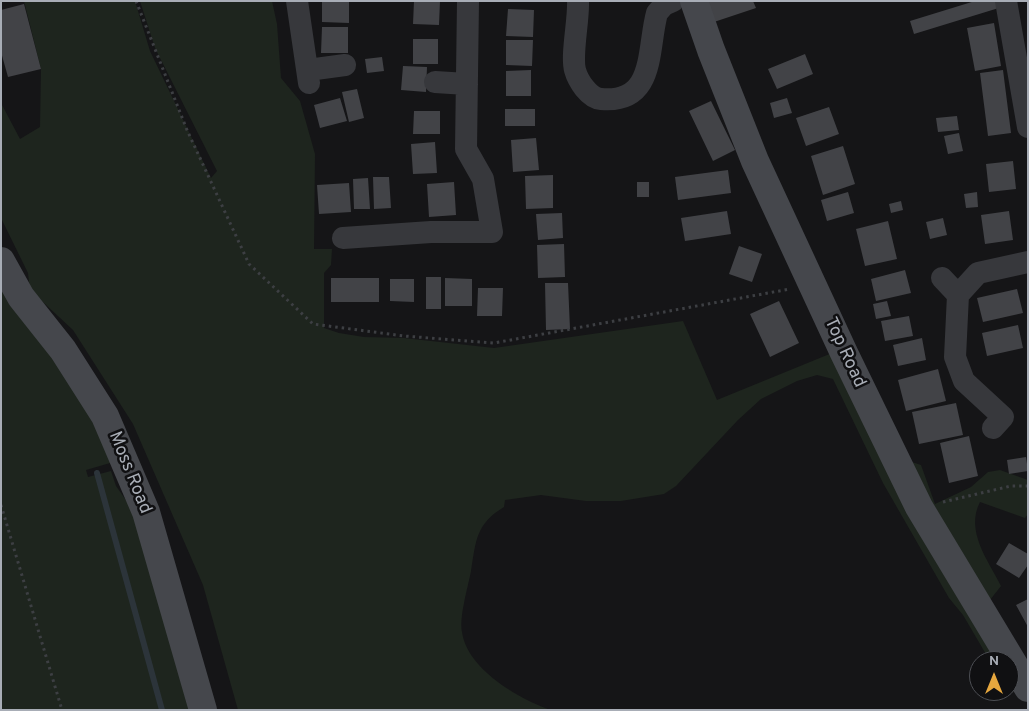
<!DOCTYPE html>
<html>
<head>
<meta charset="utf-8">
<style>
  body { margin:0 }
  #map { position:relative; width:1029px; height:711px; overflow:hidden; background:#151517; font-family:Overpass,sans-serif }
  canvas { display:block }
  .frame { position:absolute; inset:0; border:2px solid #a8adb6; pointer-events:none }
  .north { position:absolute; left:969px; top:651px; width:50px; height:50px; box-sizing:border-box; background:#101012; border:1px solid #4d4f54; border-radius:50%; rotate:0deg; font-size:14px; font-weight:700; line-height:20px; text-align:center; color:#a8adb6 }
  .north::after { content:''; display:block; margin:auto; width:18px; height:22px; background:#e6a73e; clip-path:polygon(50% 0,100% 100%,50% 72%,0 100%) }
</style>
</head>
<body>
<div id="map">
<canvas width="1029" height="711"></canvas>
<div class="frame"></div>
<div class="north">N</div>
</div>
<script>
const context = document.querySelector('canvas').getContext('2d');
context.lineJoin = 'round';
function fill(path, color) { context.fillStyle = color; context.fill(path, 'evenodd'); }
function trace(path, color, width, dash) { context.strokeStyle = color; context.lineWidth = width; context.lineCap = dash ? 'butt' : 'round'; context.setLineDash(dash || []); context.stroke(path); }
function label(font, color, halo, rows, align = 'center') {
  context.font = font + ' Overpass,sans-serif'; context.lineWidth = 5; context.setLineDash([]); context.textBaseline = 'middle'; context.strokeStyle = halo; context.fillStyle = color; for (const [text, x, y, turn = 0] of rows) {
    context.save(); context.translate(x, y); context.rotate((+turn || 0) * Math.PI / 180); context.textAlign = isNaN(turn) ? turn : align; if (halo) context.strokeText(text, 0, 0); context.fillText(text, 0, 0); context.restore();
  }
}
const green = new Path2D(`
  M24 1H135L150 51 211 178 217 171 155 48 140 1H272L277 24 281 78 300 101 315 154 314 249H332L331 265 324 273V328L339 333 364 337 404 338 494 348 683 321 717 400 832 353 897 457 921 465 935 504 971 487 988 472 1000 470 1028 480V514L1025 518 980 502C965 531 988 560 1001 586L990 600 1006 661H990L963 615 949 598 883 483 833 379 817 375 797 381 761 399 738 420 676 486 664 494 621 501H586L541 495 505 500 504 507C476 524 476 540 471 571 468 587 459 617 462 632 467 669 519 699 551 710H238L203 585 133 424 73 330 30 290 28 273 1 218V103L20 139 40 127 41 69Z
  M1 285 49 350 117 461 86 470 88 477 111 471 116 486 135 513 193 710H1Z`);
const stream = new Path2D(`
  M97 473 162 710`);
const building = new Path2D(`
  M322 1H349V23L322 22Z
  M414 1H440L439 25 413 24Z
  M707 1H753L756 8 714 22Z
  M975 1H1000L1002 7 914 34 910 21Z
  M24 4 41 69 8 77 1 52V10Z
  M508 9 534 10 533 37 506 36Z
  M994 23 1001 66 975 71 967 28Z
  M322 27H348V53H321Z
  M413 39H438V64H413Z
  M506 40H533L532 66 506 65Z
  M805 54 813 74 777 89 768 69Z
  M382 57 384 71 367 73 365 59Z
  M403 66 427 67 426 92 401 90Z
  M531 70V96H506V71Z
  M1003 70 1011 133 988 136 980 73Z
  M357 89 364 118 349 122 342 92Z
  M340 98 347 121 320 128 314 105Z
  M787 98 792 113 774 118 770 103Z
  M711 101 735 150 713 161 689 111Z
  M829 107 839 134 806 146 796 118Z
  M505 109H535V126H505Z
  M414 111H440V134H413Z
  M957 116 959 130 938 132 936 118Z
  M959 133 963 151 948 154 944 136Z
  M536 138 539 170 513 172 511 140Z
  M435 142 437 173 413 174 411 144Z
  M843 146 855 184 823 195 811 156Z
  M1013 161 1016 189 989 192 986 164Z
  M728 170 731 193 678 200 675 177Z
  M553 175V208L526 209 525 176Z
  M373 177H389L391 208 374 209Z
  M368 178 370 209H354L353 179Z
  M454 182 456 215 429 217 427 184Z
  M637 182H649V197H637Z
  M349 183 351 212 319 214 317 185Z
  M848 192 854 213 827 221 821 200Z
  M977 192 978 207 966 208 964 194Z
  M901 201 903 210 891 213 889 204Z
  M727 211 731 234 685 241 681 218Z
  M1009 211 1013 240 985 244 981 215Z
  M562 213 563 238 538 240 536 214Z
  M943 218 947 235 930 239 926 222Z
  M888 221 897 259 865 266 856 229Z
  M564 244 565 277 538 278 537 245Z
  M739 246 762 254 752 282 729 274Z
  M905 270 911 293 876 301 871 279Z
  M426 277H441V309H426Z
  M331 278H379V302H331Z
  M445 278 472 279V306H445Z
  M390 279H414V302L390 301Z
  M545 283H568L570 329 546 330Z
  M478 288H503L502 316H477Z
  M1017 289 1023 313 983 322 977 298Z
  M779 301 799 343 770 357 750 314Z
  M887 301 891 316 876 319 873 304Z
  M909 316 913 336 885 341 881 321Z
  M1018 325 1023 348 987 356 982 333Z
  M922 338 926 360 898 366 893 345Z
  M938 369 946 401 906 411 898 380Z
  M956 403 963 435 919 444 912 412Z
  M969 436 978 476 949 483 940 443Z
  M1026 457 1028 471 1009 474 1007 460Z
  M1009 543 1028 554V565L1019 578 996 564Z
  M1028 599V627L1016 605Z`);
const path = new Path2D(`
  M136 1 187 130 249 264 313 324 404 336 494 343 790 289
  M943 502 1011 486H1028
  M1 505 62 710`);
const street = new Path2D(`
  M297 1 309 83
  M578 1C579 19 571 55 575 70 578 81 589 98 601 99 656 104 647 49 657 13L664 5 673 1
  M1006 1 1028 127
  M308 70 345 65
  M435 82 467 84
  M343 238 431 232H492L483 179 466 149 468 1
  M942 278 958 295
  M993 428 1003 417 964 381 955 357 958 295 978 273 1028 262`);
const secondary = new Path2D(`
  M694 1 711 50 755 161 844 353 919 507 1028 688
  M1 261 21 297 63 350 105 416 146 512 203 710`);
const streetNames = [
  ["Top Road",844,353,65],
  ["Moss Road",129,473,68]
];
fill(green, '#1e251e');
trace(stream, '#2c343a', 6);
fill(building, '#424347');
trace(path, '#3d3f43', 3, [2.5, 4]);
trace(street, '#37383c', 22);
trace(secondary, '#45474c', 28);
label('18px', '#a8adb6', '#101012', streetNames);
</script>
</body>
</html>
